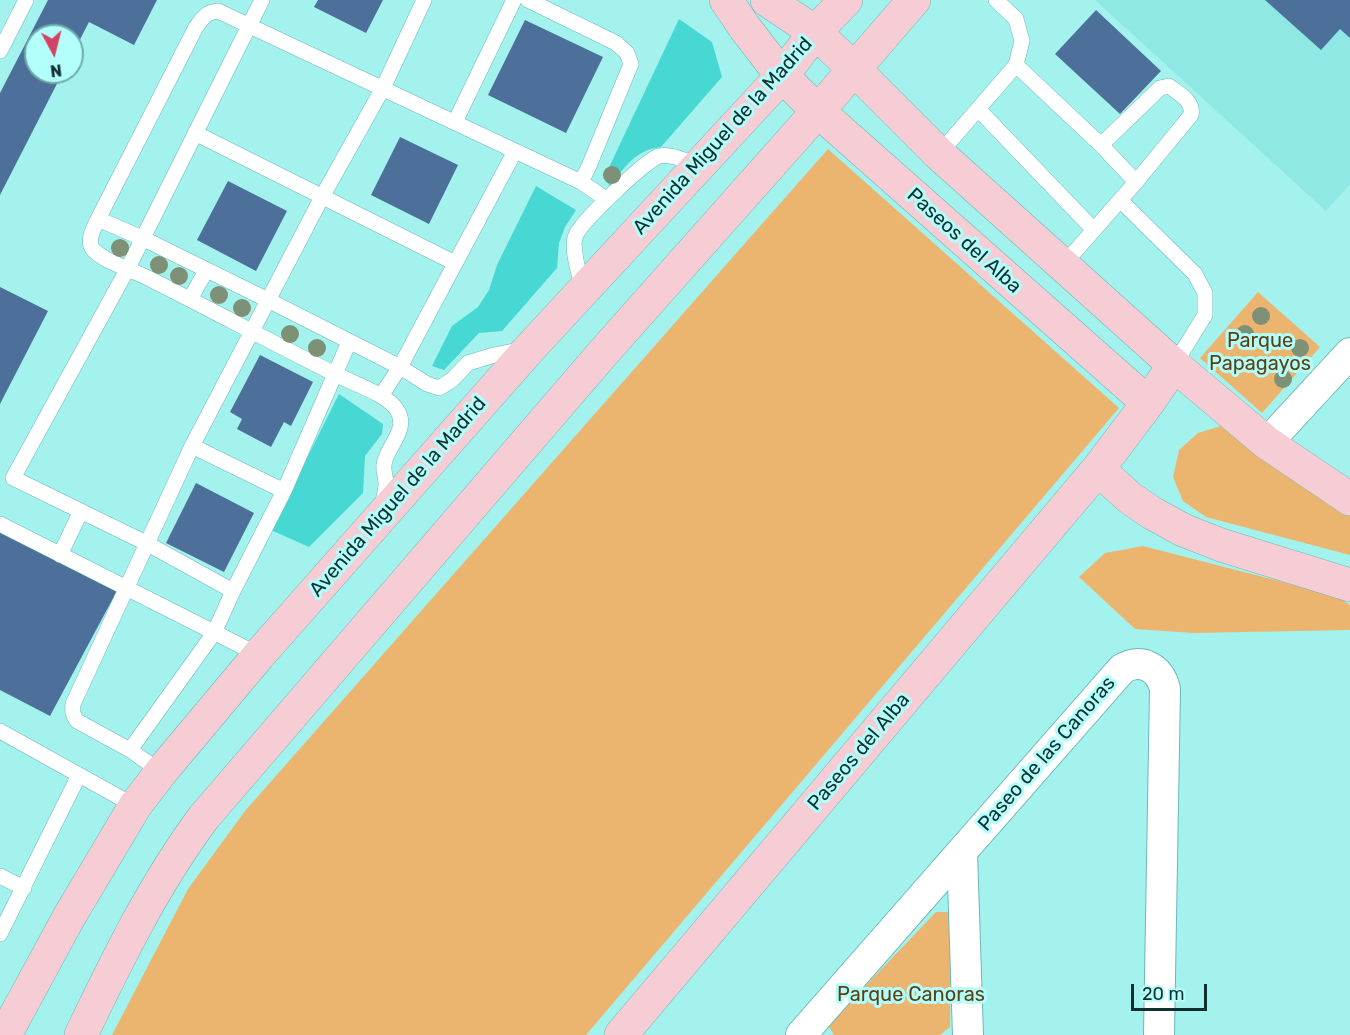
<!DOCTYPE html>
<html>
<head>
<meta charset="utf-8">
<style>
  body { margin:0 }
  #map { position:relative; width:1350px; height:1035px; overflow:hidden; background:#a4f2ee; font-family:Rubik,sans-serif }
  canvas { display:block }
  .north { position:absolute; left:24px; top:24px; width:60px; height:60px; box-sizing:border-box; background:#b2fffb; border:2px solid #71aca9; border-radius:50%; rotate:173deg; font-size:16px; font-weight:700; line-height:24px; text-align:center; color:#0f302f }
  .north::after { content:''; display:block; margin:auto; width:21px; height:27px; background:#d34362; clip-path:polygon(50% 0,100% 100%,50% 72%,0 100%) }
  .scale { position:absolute; left:1131px; top:984px; width:76px; height:27px; box-sizing:border-box; border:3px solid #0f302f; border-top:0; padding-left:8px; font-size:18px; line-height:21px; white-space:nowrap; color:#0f302f; -webkit-text-stroke:4px #b2fffb; paint-order:stroke }
</style>
</head>
<body>
<div id="map">
<canvas width="1350" height="1035"></canvas>
<div class="north">N</div>
<div class="scale">20 m</div>
</div>
<script>
const context = document.querySelector('canvas').getContext('2d');
context.lineJoin = 'round';
function fill(path, color) { context.fillStyle = color; context.fill(path, 'evenodd'); }
function trace(path, color, width, dash) { context.strokeStyle = color; context.lineWidth = width; context.lineCap = dash ? 'butt' : 'round'; context.setLineDash(dash || []); context.stroke(path); }
function label(font, color, halo, rows, align = 'center') {
  context.font = font + ' Rubik,sans-serif'; context.lineWidth = 6; context.setLineDash([]); context.textBaseline = 'middle'; context.strokeStyle = halo; context.fillStyle = color; for (const [text, x, y, turn = 0] of rows) {
    context.save(); context.translate(x, y); context.rotate((+turn || 0) * Math.PI / 180); context.textAlign = isNaN(turn) ? turn : align; if (halo) context.strokeText(text, 0, 0); context.fillText(text, 0, 0); context.restore();
  }
}
const built = new Path2D(`
  M1095 0H1350V184L1326 211Z`);
const green = new Path2D(`
  M828 149 1119 408 586 1035H112L188 889 245 811Z
  M1258 292 1320 347 1262 413 1200 358Z
  M1221 426 1251 442 1350 511V555L1206 517 1183 501 1173 477 1179 450 1198 433Z
  M1143 546 1337 596 1350 605V630L1194 633 1135 629 1079 577 1105 553Z
  M936 912H951L950 1027 940 1035H834L828 1025Z`);
const water = new Path2D(`
  M679 19 712 42 722 77 661 147C635 150 625 167 610 186L604 178Z
  M536 186 576 210 565 227 559 243 557 268 502 331 479 333 444 370 432 366 452 326 478 307 489 290 497 265Z
  M339 394 383 424 382 434 365 456 363 493 309 547 271 530Z`);
const building = new Path2D(`
  M48 0H157L134 45 89 22 72 55V36H36V72H63L0 195V93Z
  M318 0H383L366 33 314 7Z
  M1265 0H1350V38L1340 29 1321 50Z
  M1096 10 1161 71 1120 114 1055 54Z
  M525 20 603 57 566 133 488 95Z
  M400 137 458 165 429 224 371 195Z
  M228 181 287 211 256 271 197 240Z
  M0 287 48 311 0 404Z
  M260 355 313 382 291 426 284 422 271 447 237 429 242 419 230 412Z
  M196 483 254 513 224 572 166 543Z
  M0 529 118 589 50 716 0 690Z`);
const lane = new Path2D(`
  M262 0 128 268 13 478 146 543 233 591 284 491
  M996 0 1016 19 1022 41 1016 65 1101 145 1136 182 1063 265
  M0 51 26 0
  M978 109 1093 229
  M455 122 514 0
  M195 133 455 263
  M1101 145 1160 88 1169 86C1179 94 1194 101 1191 115L1136 182
  M939 154 1016 65
  M581 182 606 199
  M1121 201 1195 274 1205 293V315L1174 365
  M98 219 196 27C203 18 206 12 218 11L581 182 589 166 631 64 627 53 616 43 528 0
  M583 290C580 276 570 247 576 235 582 221 646 160 659 156 672 153 687 162 699 166
  M190 299 206 271
  M381 396 400 367 515 151
  M192 446 284 491 349 342
  M382 505C384 498 386 490 386 483 386 477 383 471 384 465 385 448 410 430 397 410 387 394 352 383 335 374 271 342 208 308 144 276 131 270 100 260 92 248 87 239 94 228 98 219L142 238 268 300 400 367 427 384 439 388 452 380 468 363 494 355 524 349
  M0 524 259 655
  M60 555 81 511
  M0 731 135 806
  M130 750 214 633 233 591
  M161 772 130 750 77 721C73 715 72 712 73 704L192 446 322 197 383 88 424 0
  M0 876 24 888
  M0 934 79 775`);
const street = new Path2D(`
  M1267 443 1350 353
  M962 852 968 1035
  M801 1035 1122 669C1141 657 1160 668 1165 689L1159 1035`);
const secondary = new Path2D(`
  M726 0 745 28 782 76 818 111 1148 403
  M767 0 815 32 854 69 939 154 1174 365 1267 443 1350 499
  M1098 469 1130 498 1152 513 1183 530 1221 545 1350 585
  M5 1035 69 917 135 806 161 772 259 655 530 348 782 76 815 32 846 0
  M81 1035C117 960 154 884 204 817L603 353 818 111 914 0
  M621 1035 1098 469 1148 403 1174 365`);
const trees = [
  [612,175],
  [120,248],
  [159,265],
  [179,276],
  [219,295],
  [242,308],
  [1261,316],
  [290,334],
  [1245,334],
  [317,348],
  [1300,348],
  [1283,379]
];
const streetNames = [
  ["Avenida Miguel de la Madrid",723,136,-48],
  ["Paseos del Alba",964,241,42],
  ["Avenida Miguel de la Madrid",398,497,-49],
  ["Paseos del Alba",859,752,-50],
  ["Paseo de las Canoras",1047,754,-49]
];
const parkNames = [
  ["Parque",1260,341],
  ["Papagayos",1260,364],
  ["Parque Canoras",911,995]
];
fill(built, '#8fe8e4');
fill(green, '#ecb56f');
fill(water, '#47d8d3');
fill(building, '#4c7099');
trace(lane, '#6cb8b5', 16);
trace(street, '#6cb8b5', 32);
trace(secondary, '#6cb8b5', 34);
trace(lane, '#fff', 15);
trace(street, '#fff', 30);
trace(secondary, '#f6cdd4', 33);
context.fillStyle = '#7e9076';
for (const [x, y] of trees) { context.beginPath(); context.arc(x, y, 9, 0, 2 * Math.PI); context.fill(); }
label('20px', '#0f302f', '#b2fffb', streetNames);
label('20px', '#5e3f13', '#b2fffb', parkNames);
</script>
</body>
</html>
